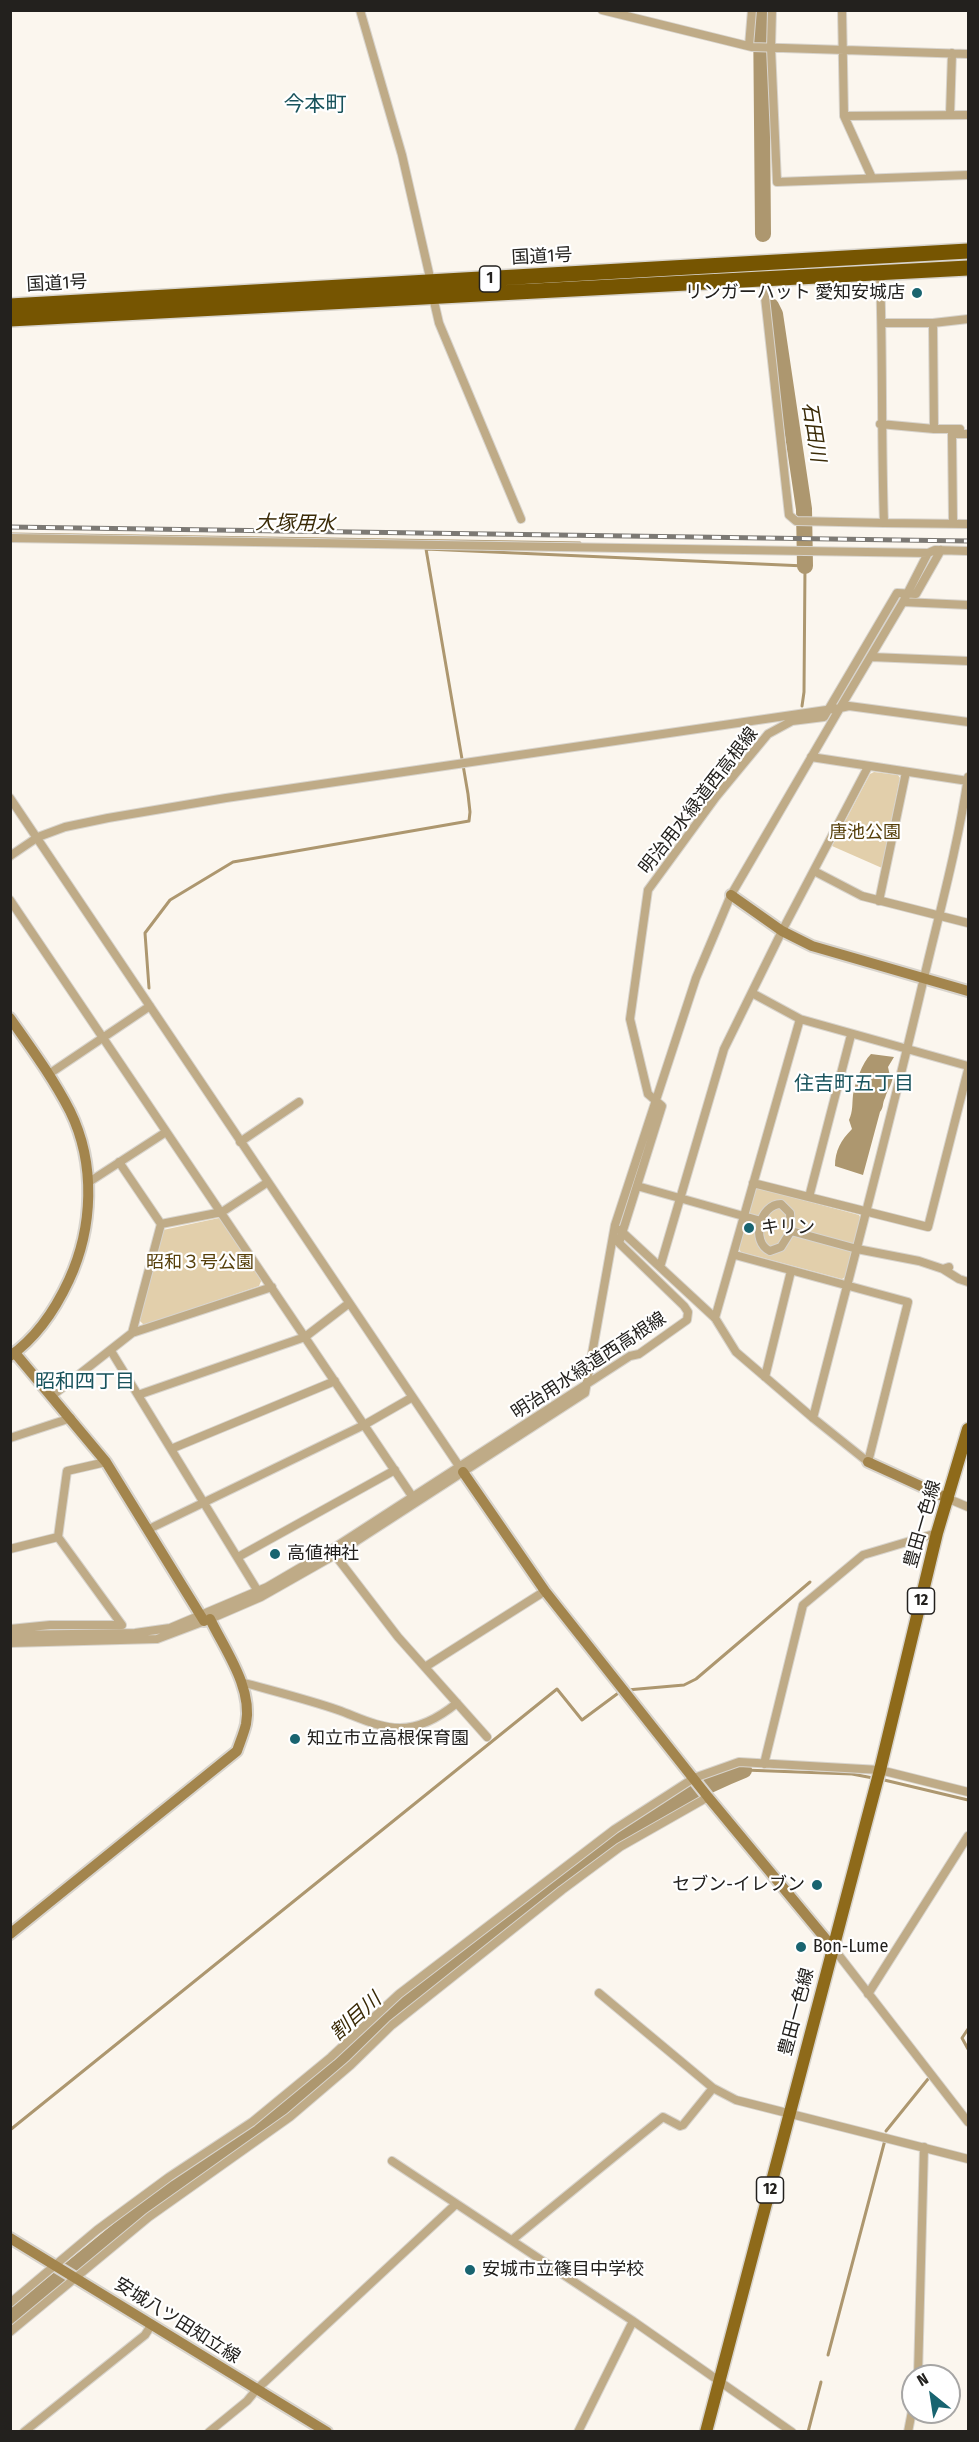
<!DOCTYPE html>
<html>
<head>
<meta charset="utf-8">
<style>
  body { margin:0 }
  #map { position:relative; width:979px; height:2442px; overflow:hidden; background:#fbf6ee; font-family:"Fira Sans Condensed",sans-serif }
  canvas { display:block }
  .frame { position:absolute; inset:0; border:12px solid #23211e; pointer-events:none }
  .north { position:absolute; left:901px; top:2364px; width:60px; height:60px; box-sizing:border-box; background:#fff; border:2px solid #a7a6a5; border-radius:50%; rotate:330deg; font-size:16px; font-weight:700; line-height:24px; text-align:center; color:#23211e }
  .north::after { content:''; display:block; margin:auto; width:21px; height:27px; background:#196470; clip-path:polygon(50% 0,100% 100%,50% 72%,0 100%) }
</style>
</head>
<body>
<div id="map">
<canvas width="979" height="2442"></canvas>
<div class="frame"></div>
<div class="north">N</div>
</div>
<script>
const context = document.querySelector('canvas').getContext('2d');
context.lineJoin = 'round';
function fill(path, color) { context.fillStyle = color; context.fill(path, 'evenodd'); }
function trace(path, color, width, dash) { context.strokeStyle = color; context.lineWidth = width; context.lineCap = dash ? 'butt' : 'round'; context.setLineDash(dash || []); context.stroke(path); }
function label(font, color, halo, rows, align = 'center') {
  context.font = font + ' "Fira Sans Condensed","Noto Sans JP",sans-serif'; context.lineWidth = 4.5; context.setLineDash([]); context.textBaseline = 'middle'; context.strokeStyle = halo; context.fillStyle = color; for (const [text, x, y, turn = 0] of rows) {
    context.save(); context.translate(x, y); context.rotate((+turn || 0) * Math.PI / 180); context.textAlign = isNaN(turn) ? turn : align; if (halo) context.strokeText(text, 0, 0); context.fillText(text, 0, 0); context.restore();
  }
}
const green = new Path2D(`
  M874 772 898 775 900 778 882 868 832 846 870 774Z
  M758 1188 859 1215 861 1219 845 1277 842 1279 741 1252 739 1249 755 1190Z
  M219 1218 262 1279 259 1286 144 1325 139 1320 163 1230Z`);
const water = new Path2D(`
  M871 1054 894 1057 888 1067 890 1076 893 1073C893 1084 888 1088 885 1098 882 1104 884 1107 880 1112L863 1175 835 1166C835 1151 841 1140 852 1129L849 1120C853 1111 852 1105 853 1095 855 1083 862 1063 871 1054Z`);
const stream = new Path2D(`
  M10 534 580 543
  M149 988 145 933 170 900 233 862 469 821 470 812 468 794 426 549 805 566 804 692 802 706
  M627 1690 684 1685 696 1679 810 1582
  M744 1770 852 1774 873 1778
  M880 1779 968 1800
  M968 2029 962 2038 968 2049
  M10 2130 557 1689 582 1720 621 1691
  M886 2131 928 2079
  M828 2355 885 2140
  M808 2432 821 2382`);
const river = new Path2D(`
  M761 10 763 234
  M771 306 775 314 804 509 805 566
  M10 2319 166 2191 256 2130 307 2089 361 2044 386 2017 417 1991C520 1911 621 1819 744 1770`);
const street = new Path2D(`
  M360 10 402 155 431 282
  M602 10 752 47 968 54
  M772 10 771 48 777 182 968 175
  M842 10 844 116 872 178
  M749 46 752 10
  M950 115 952 53
  M844 116 968 115
  M880 273C883 356 881 439 884 523L968 524
  M763 279 789 515 796 521 884 523
  M433 297 439 323 521 519
  M882 323H933L968 319
  M933 323 934 429
  M880 424 934 429H960
  M953 523 952 434H968
  M10 538 928 553
  M903 602 968 605
  M871 657 968 661
  M811 757 968 781
  M10 798 461 1469
  M10 856 38 837 65 827 108 818 226 798 840 708 903 602 928 553 935 550 968 551
  M814 871 862 896 968 923
  M10 900 414 1499
  M879 901 906 772
  M752 993 800 1019 968 1066
  M49 1074 150 1006
  M240 1142 299 1102
  M89 1182 166 1132
  M753 1183 928 1227 968 1070
  M637 1186 761 1221
  M809 1197 851 1035
  M781 1204 790 1213 791 1231 781 1247 770 1251C750 1242 760 1204 781 1204Z
  M161 1224 222 1212 268 1182
  M620 1230 715 1318 736 1352 813 1418 868 1462 908 1302 735 1255
  M791 1231 857 1249 919 1261 943 1269 949 1267
  M660 1267 724 1049 782 931 868 767
  M943 1269 959 1279 968 1282
  M715 1318 800 1019
  M132 1333 272 1287
  M111 1351 259 1593
  M765 1377 791 1271
  M53 1395 132 1333 161 1224 119 1162
  M138 1395 305 1337 348 1304
  M813 1418C850 1273 889 1128 923 982 939 914 958 846 968 777
  M10 1438 71 1418
  M171 1449 335 1381
  M949 1499 968 1507
  M149 1529 364 1425 411 1398
  M10 1549 58 1537 67 1471 106 1462
  M335 1555 398 1637 487 1737
  M238 1557 395 1470
  M10 1629 50 1625H122L58 1537
  M10 1635 135 1633 170 1628 267 1587 332 1549 630 1356 639 1354 687 1320 688 1312 684 1306 619 1243 662 1106 648 1094 630 1019 648 890 716 797 768 734 792 721 824 717 897 593 916 594 941 550
  M10 1643 157 1639 210 1619 261 1597 335 1555 585 1393 615 1225 696 978 731 895 840 708 849 706 968 722
  M425 1667 545 1591
  M241 1682C273 1691 306 1699 338 1710 358 1717 378 1728 400 1728 422 1728 441 1716 457 1703
  M764 1764 803 1605 863 1555 937 1533
  M834 1949 968 2122
  M599 1993 713 2088 736 2100 968 2159
  M868 1994 968 1836
  M392 2161 633 2321 792 2432
  M512 2240 663 2117 680 2126 683 2125 713 2088
  M10 2303 97 2230 169 2177 252 2122 331 2057 399 1994 615 1829 694 1778 739 1762 880 1770 968 1792
  M10 2332 149 2217 290 2117 351 2065 392 2025 562 1890 620 1847 708 1797
  M918 2376 924 2147
  M24 2432 145 2335 152 2324
  M209 2432 247 2401 257 2389 456 2204
  M578 2432 633 2321
  M908 2432 913 2406`);
const secondary = new Path2D(`
  M731 895 782 931 812 946 968 991
  M10 1018C31 1048 53 1078 70 1111 96 1164 93 1228 69 1280 56 1308 36 1338 10 1356
  M15 1353 106 1462 204 1621
  M868 1462 949 1499
  M463 1472 545 1591 708 1797 834 1949
  M10 1934 237 1751C240 1742 244 1733 246 1724 253 1688 225 1650 210 1619
  M10 2238 327 2432`);
const primary = new Path2D(`
  M706 2432 880 1770 937 1533 968 1429`);
const highway = new Path2D(`
  M10 306 968 251
  M10 319 968 268`);
const rail = new Path2D(`
  M10 527 968 541`);
const markers = [
  [917,293,6,"#196470"],
  [749,1228,6,"#196470"],
  [275,1554,6,"#196470"],
  [295,1739,6,"#196470"],
  [817,1885,6,"#196470"],
  [801,1947,6,"#196470"],
  [470,2270,6,"#196470"]
];
const shields = [
  [490,279,21],
  [921,1601,27],
  [770,2190,27]
];
const shieldNames = [
  ["1",490,279],
  ["12",921,1601],
  ["12",770,2190]
];
const streetNames = [
  ["国道1号",542,257,-3],
  ["国道1号",57,284,-3],
  ["明治用水緑道西高根線",699,801,-52],
  ["明治用水緑道西高根線",589,1366,-33],
  ["豊田一色線",923,1524,-74],
  ["豊田一色線",797,2012,-75],
  ["安城八ツ田知立線",177,2321,32]
];
const poiNames = [
  ["リンガーハット 愛知安城店",905,293,"right"],
  ["キリン",761,1228],
  ["高値神社",287,1554],
  ["知立市立高根保育園",307,1739],
  ["セブン-イレブン",805,1885,"right"],
  ["Bon-Lume",813,1947],
  ["安城市立篠目中学校",482,2270]
];
const parkNames = [
  ["唐池公園",865,833],
  ["昭和３号公園",200,1263]
];
const waterNames = [
  ["石田川",813,432,81],
  ["大塚用水",295,524,1],
  ["割目川",356,2017,-42]
];
const neighbourhoodNames = [
  ["住吉町五丁目",854,1084],
  ["昭和四丁目",85,1382]
];
const quarterNames = [
  ["今本町",315,105]
];
fill(green, '#e2cfab');
fill(water, '#ad976f');
trace(stream, '#ad976f', 3);
trace(river, '#ad976f', 16);
trace(street, '#d8d4cd', 10);
trace(secondary, '#d8d4cd', 14);
trace(primary, '#d8d4cd', 15);
trace(highway, '#d8d4cd', 18);
trace(street, '#bfab87', 8);
trace(secondary, '#a3854d', 10);
trace(primary, '#8e6a1a', 12);
trace(highway, '#765501', 15);
trace(rail, '#7c7974', 5);
trace(rail, '#fff', 3, [9]);
for (const [x, y, r, color] of markers) { const dot = new Path2D(); dot.arc(x, y, r, 0, 2 * Math.PI); context.fillStyle = color; context.fill(dot); trace(dot, '#fff', 2); }
for (const [x, y, w] of shields) { const box = new Path2D(); box.roundRect(x - w / 2, y - 13, w, 26, 4.5); context.fillStyle = '#fff'; context.fill(box); trace(box, '#23211e', 1.5); }
label('bold 16px', '#23211e', null, shieldNames);
label('18px', '#23211e', '#fff', streetNames);
label('18px', '#23211e', '#fff', poiNames, 'left');
label('18px', '#563f0a', '#fff', parkNames);
label('italic 20px', '#3a2a06', '#fff', waterNames);
label('20px', '#19535c', '#fff', neighbourhoodNames);
label('21px', '#19535c', '#fff', quarterNames);
</script>
</body>
</html>
